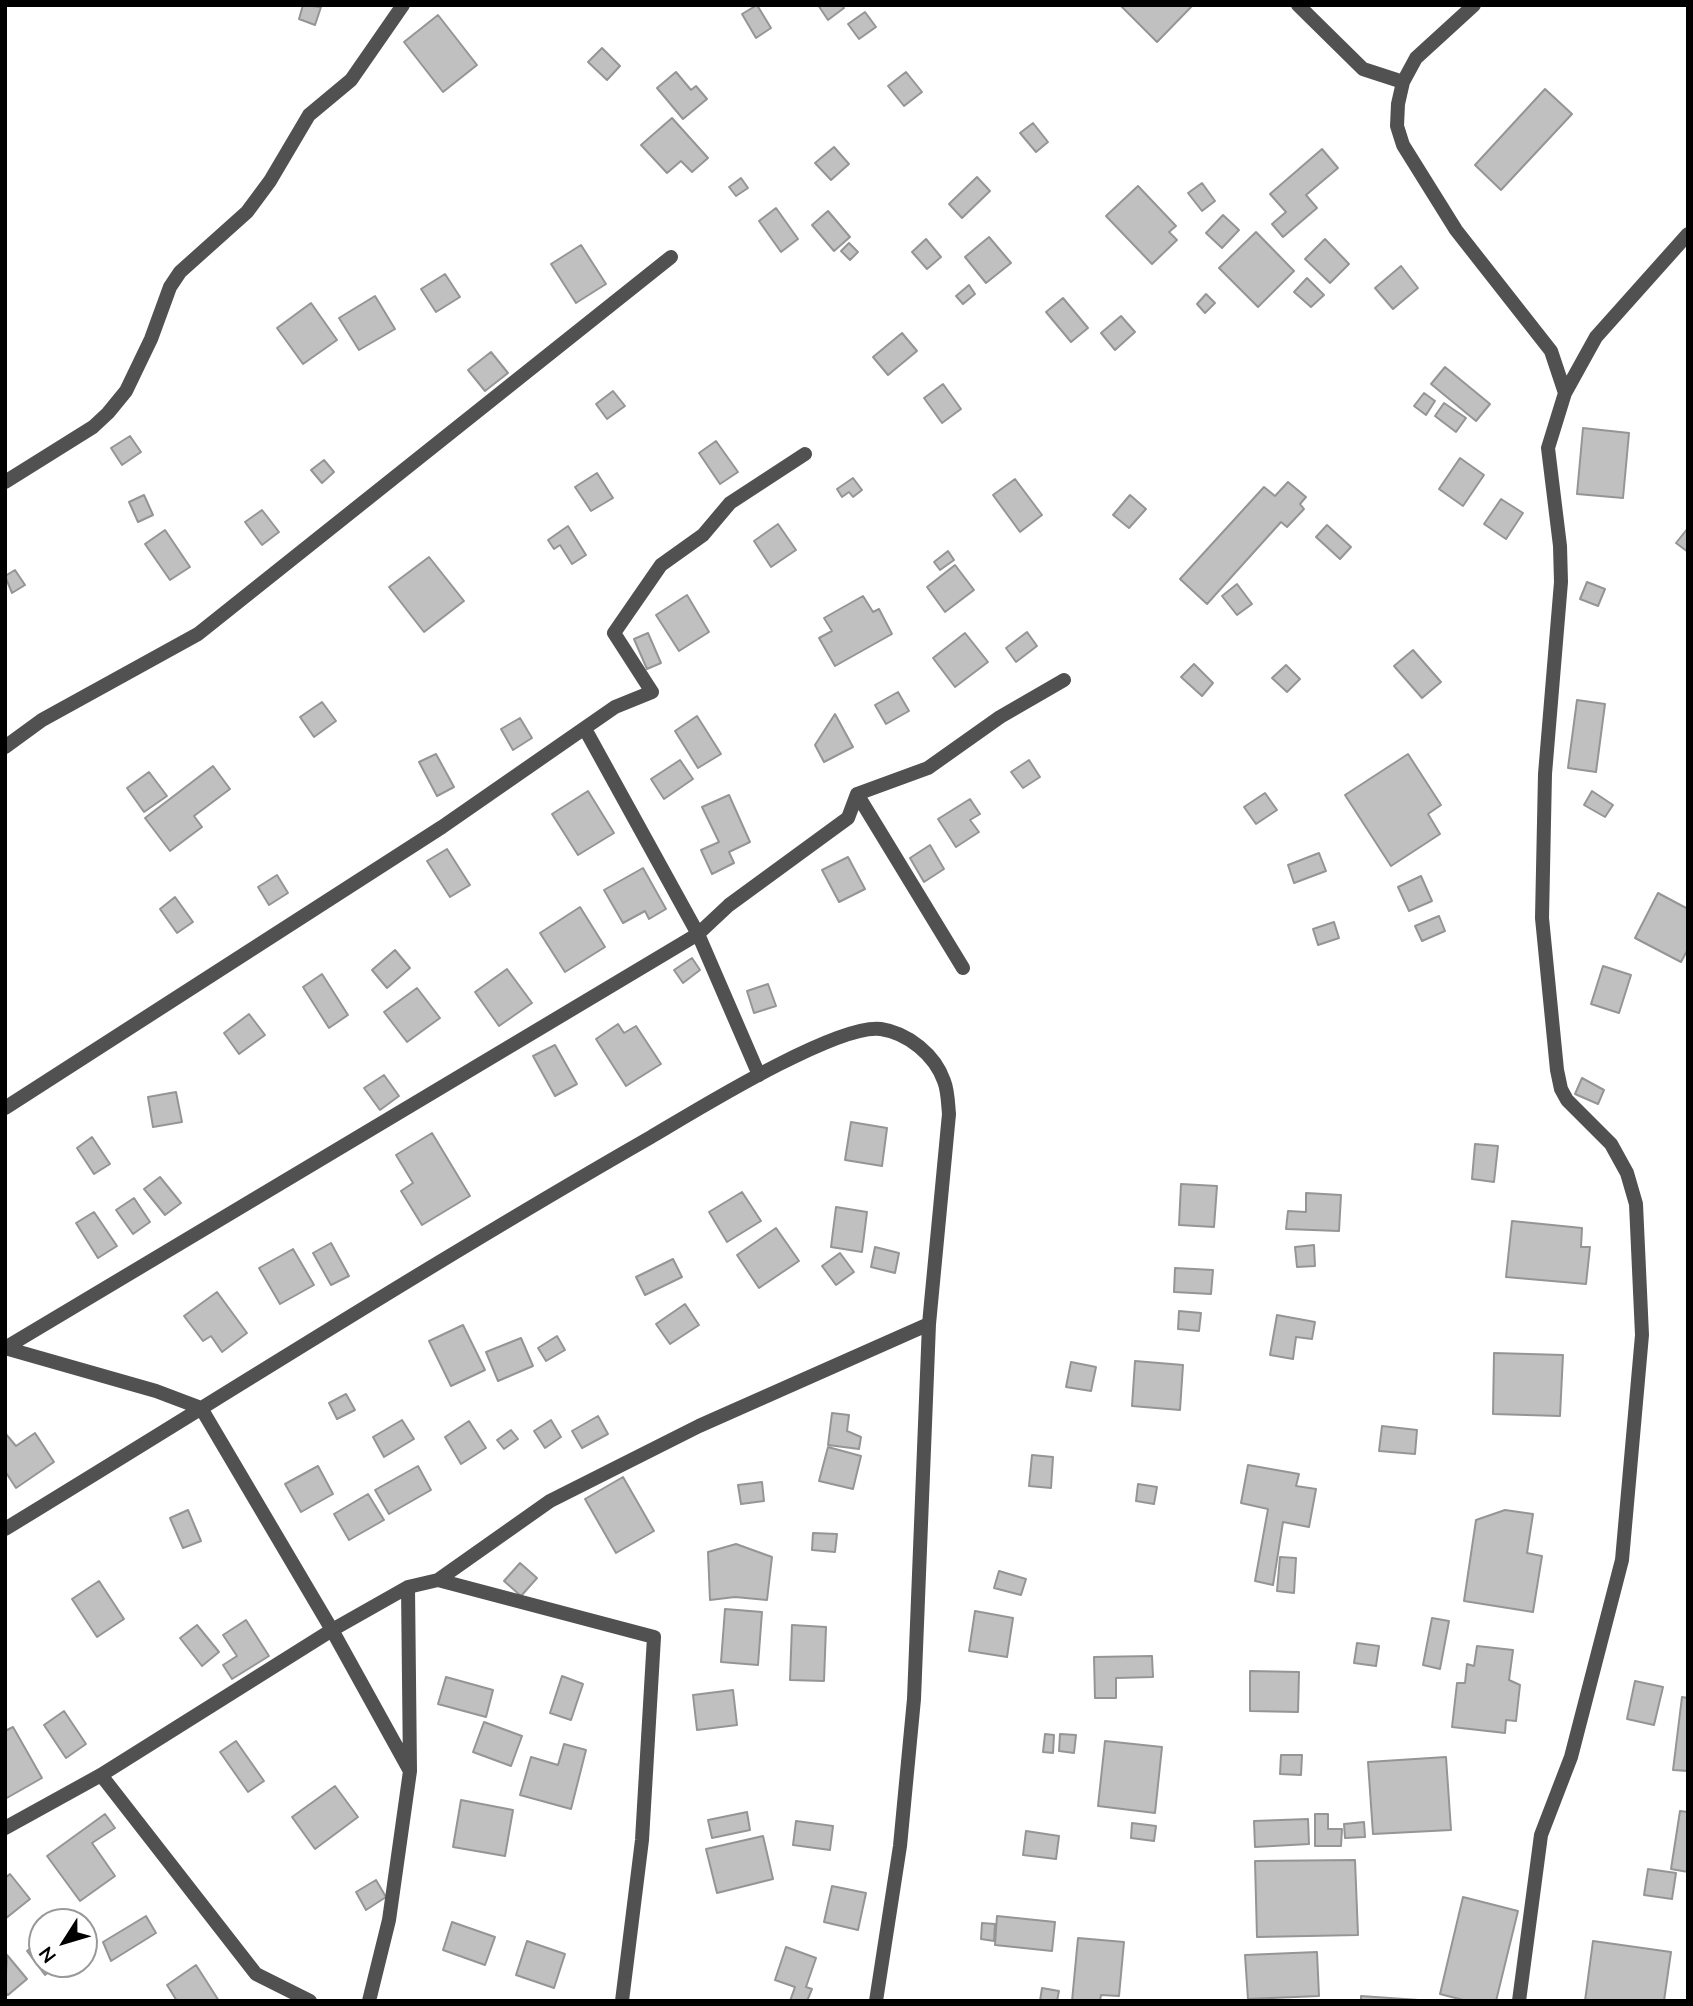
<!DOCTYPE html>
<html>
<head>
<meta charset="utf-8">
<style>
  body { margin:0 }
  #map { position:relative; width:1693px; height:2006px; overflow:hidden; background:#fff; font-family:"Nunito Sans",sans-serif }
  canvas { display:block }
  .frame { position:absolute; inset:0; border:7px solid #000; pointer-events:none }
  .north { position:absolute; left:28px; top:1908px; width:70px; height:70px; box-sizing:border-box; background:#fff; border:2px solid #999; border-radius:50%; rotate:233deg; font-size:19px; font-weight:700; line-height:28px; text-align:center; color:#000 }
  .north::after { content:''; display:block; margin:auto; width:24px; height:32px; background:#000; clip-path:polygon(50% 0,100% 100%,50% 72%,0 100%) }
</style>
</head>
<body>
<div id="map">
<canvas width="1693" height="2006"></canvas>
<div class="frame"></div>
<div class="north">N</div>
</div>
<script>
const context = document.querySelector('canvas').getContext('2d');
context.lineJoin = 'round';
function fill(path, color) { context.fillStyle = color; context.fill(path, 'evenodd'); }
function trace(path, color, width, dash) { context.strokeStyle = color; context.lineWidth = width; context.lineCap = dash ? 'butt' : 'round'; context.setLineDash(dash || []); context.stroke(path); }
const building = new Path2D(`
  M303 5 321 7 315 25 299 19Z
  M757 5 771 28 756 38 742 14Z
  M818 5H842L844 8 828 20Z
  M1120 5H1193L1157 42Z
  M865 12 876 27 859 39 848 24Z
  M438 15 477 65 443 92 404 42Z
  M602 48 620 66 607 80 588 62Z
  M676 72 691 90 696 86 707 99 683 119 657 88Z
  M906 72 922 92 904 106 888 86Z
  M1545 89 1572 114 1501 190 1475 165Z
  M672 118 708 158 692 172 681 161 667 173 641 145Z
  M1033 123 1048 142 1036 152 1020 133Z
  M834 147 849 164 831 180 815 163Z
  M1322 149 1338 168 1306 195 1317 208 1283 237 1272 224 1286 212 1270 194Z
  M977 177 990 191 962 218 949 204Z
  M741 178 748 188 736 196 729 187Z
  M1202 183 1215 201 1202 211 1188 193Z
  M1138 186 1176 226 1169 232 1177 240 1152 264 1106 216Z
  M776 208 798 239 781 252 759 221Z
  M828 211 850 237 834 251 812 225Z
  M1223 215 1239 230 1222 248 1206 233Z
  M1256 232 1294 271 1258 307 1219 268Z
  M989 237 1011 263 986 283 965 257Z
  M926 239 941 257 927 269 912 252Z
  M1325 239 1349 264 1330 283 1305 259Z
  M849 243 858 252 850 260 841 251Z
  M581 245 606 284 576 303 551 264Z
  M1401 266 1418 288 1393 309 1375 288Z
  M445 274 460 297 436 312 421 289Z
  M1307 278 1324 295 1311 307 1294 292Z
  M969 285 975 294 963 304 956 296Z
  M1206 294 1215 303 1205 313 1197 304Z
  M375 296 395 329 359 350 339 318Z
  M1063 298 1088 328 1071 342 1046 312Z
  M311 303 337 340 303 364 277 328Z
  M1121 316 1135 332 1115 350 1101 333Z
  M902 333 917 351 888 375 873 357Z
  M491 352 508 373 485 391 468 370Z
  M1445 367 1490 404 1476 421 1431 384Z
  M943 384 961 409 942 423 924 398Z
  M613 391 625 406 607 419 596 404Z
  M1424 393 1435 401 1426 415 1414 406Z
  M1444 403 1466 418 1456 432 1435 416Z
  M1583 428 1629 433 1623 498 1577 494Z
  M130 436 141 452 122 465 111 448Z
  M716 441 738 472 720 484 699 453Z
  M1460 458 1484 475 1463 506 1439 489Z
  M324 460 334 472 322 483 311 470Z
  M597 473 613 498 591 511 575 487Z
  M853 478 862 490 853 497 849 492 842 497 837 489Z
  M1015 479 1042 515 1020 532 993 495Z
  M1288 482 1306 497 1300 504 1304 509 1287 527 1281 522 1207 604 1180 579 1264 487 1275 496Z
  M144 495 153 515 138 522 129 502Z
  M1130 495 1146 509 1129 528 1113 515Z
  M1501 499 1523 513 1506 539 1484 524Z
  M262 510 279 532 262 545 245 522Z
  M778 524 796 550 771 567 754 541Z
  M1327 525 1351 547 1340 559 1316 537Z
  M568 526 586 555 572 564 560 545 554 549 548 540Z
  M1688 528V552L1676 543Z
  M165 530 190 567 170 580 145 544Z
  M948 551 954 560 940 570 934 562Z
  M429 557 464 601 424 632 389 587Z
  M955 565 974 590 945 612 927 587Z
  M15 570 25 585 12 593 5 576Z
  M1587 582 1605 589 1598 606 1580 599Z
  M1237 584 1252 604 1237 615 1222 596Z
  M687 595 709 632 679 651 656 615Z
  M863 596 873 612 879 609 892 634 835 666 819 638 832 631 824 618Z
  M1027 632 1037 646 1016 662 1006 648Z
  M648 633 661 663 647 669 634 639Z
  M965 633 988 662 955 687 933 658Z
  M1413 650 1441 682 1422 698 1394 666Z
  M1194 664 1213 683 1202 696 1181 677Z
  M1286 665 1300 679 1287 692 1272 678Z
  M898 692 909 711 886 724 875 705Z
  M1577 700 1605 704 1596 772 1568 768Z
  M322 702 336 721 314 737 300 717Z
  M835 714 853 747 824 762 815 745Z
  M697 716 721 754 698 768 675 731Z
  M520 718 532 738 513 750 501 729Z
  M436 754 454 787 437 796 419 762Z
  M1408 754 1441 805 1428 814 1440 834 1391 866 1345 795Z
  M680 760 693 779 664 799 651 779Z
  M1029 760 1040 777 1023 788 1011 772Z
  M213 766 230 789 194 816 202 827 170 851 145 818Z
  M149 772 167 796 144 812 127 788Z
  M588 791 614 833 578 855 552 814Z
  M1592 791 1613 805 1605 817 1584 805Z
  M1265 793 1277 810 1256 824 1244 807Z
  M729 795 750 842 729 852 734 863 712 874 701 850 719 842 702 807Z
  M970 799 980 814 970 820 979 832 956 847 938 819Z
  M930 845 944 869 924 882 910 858Z
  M447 849 470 885 450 897 427 861Z
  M1319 853 1326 871 1294 883 1288 865Z
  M848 857 865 889 839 902 822 870Z
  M643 868 666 909 649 919 645 911 623 923 604 890Z
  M277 875 288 893 269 905 258 887Z
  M1421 876 1432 901 1409 911 1398 887Z
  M1658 893 1688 909V949L1681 962 1635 938Z
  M175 897 193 922 177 933 160 909Z
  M580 907 605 947 565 972 540 933Z
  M1439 916 1445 931 1422 941 1415 926Z
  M1334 922 1339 938 1318 945 1313 929Z
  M395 950 410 968 387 988 372 970Z
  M692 958 700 970 683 983 674 970Z
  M1603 966 1631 975 1619 1013 1591 1004Z
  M507 969 532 1003 499 1026 475 992Z
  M322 974 348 1015 329 1028 303 987Z
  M768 984 776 1006 754 1013 747 991Z
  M417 988 440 1018 407 1042 384 1012Z
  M249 1014 265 1035 239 1054 224 1033Z
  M618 1024 624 1033 636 1026 661 1064 626 1086 596 1039Z
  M555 1045 577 1084 555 1096 533 1056Z
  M384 1075 399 1096 380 1110 364 1088Z
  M1582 1078 1604 1090 1598 1104 1575 1094Z
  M176 1092 182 1122 153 1127 148 1097Z
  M851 1122 887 1128 882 1166 845 1160Z
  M432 1133 470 1196 422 1225 401 1191 413 1183 396 1155Z
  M92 1137 110 1164 94 1174 77 1148Z
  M1475 1144 1498 1146 1494 1182 1472 1179Z
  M160 1177 181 1203 165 1215 144 1189Z
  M1181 1184 1217 1186 1214 1227 1179 1225Z
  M742 1192 761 1221 727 1242 709 1212Z
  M1306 1193 1341 1195 1339 1231 1286 1229 1288 1211 1306 1212Z
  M134 1198 150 1222 133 1234 116 1210Z
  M836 1207 867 1212 862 1252 831 1247Z
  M94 1212 117 1246 98 1258 76 1223Z
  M1512 1221 1582 1228 1581 1247H1590L1586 1284 1506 1277Z
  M776 1228 799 1261 759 1288 737 1255Z
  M331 1243 349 1276 331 1285 313 1253Z
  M1314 1245 1315 1266 1297 1267 1295 1247Z
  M875 1247 899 1253 895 1273 871 1267Z
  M293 1249 314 1285 280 1304 259 1268Z
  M840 1253 854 1272 836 1285 822 1266Z
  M673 1259 682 1277 645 1295 636 1277Z
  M1175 1268 1213 1270 1211 1294 1174 1292Z
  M217 1292 247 1333 222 1352 211 1336 203 1341 184 1316Z
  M685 1304 699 1325 670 1344 656 1324Z
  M1179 1311 1201 1313 1199 1331 1178 1329Z
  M1277 1315 1315 1322 1312 1339 1296 1337 1293 1359 1270 1355Z
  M463 1325 485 1370 451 1386 429 1341Z
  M557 1336 565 1350 546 1361 538 1348Z
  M521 1338 533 1366 498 1381 486 1352Z
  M1494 1353 1563 1355 1560 1416 1493 1414Z
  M1135 1361 1183 1365 1180 1410 1132 1406Z
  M1071 1362 1096 1367 1091 1391 1066 1387Z
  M346 1394 355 1410 337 1419 329 1403Z
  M832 1413 849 1415 847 1431 861 1437 859 1449 828 1445Z
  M598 1416 608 1434 582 1448 572 1431Z
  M402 1420 414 1439 384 1457 373 1437Z
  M551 1420 561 1437 545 1448 534 1431Z
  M469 1421 486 1448 461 1464 445 1437Z
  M1382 1426 1417 1430 1415 1454 1379 1451Z
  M511 1430 518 1439 504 1449 497 1440Z
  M5 1433 16 1446 35 1433 54 1462 16 1488 5 1471Z
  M828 1447 861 1456 853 1489 819 1481Z
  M1032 1455 1053 1457 1051 1488 1029 1486Z
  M1248 1465 1299 1474 1296 1486 1316 1489 1309 1527 1283 1522 1273 1585 1255 1581 1268 1509 1241 1503Z
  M318 1466 333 1494 301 1512 285 1484Z
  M418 1466 431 1490 389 1514 375 1490Z
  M623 1477 654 1531 616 1553 585 1499Z
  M762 1482 764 1501 741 1504 738 1485Z
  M1138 1484 1157 1487 1154 1504 1136 1501Z
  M368 1494 384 1520 349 1540 334 1514Z
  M188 1510 201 1541 183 1548 170 1518Z
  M1505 1510 1533 1514 1527 1553 1542 1556 1533 1612 1464 1601 1476 1520Z
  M813 1533 837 1534 835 1552 812 1550Z
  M736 1544 772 1557 767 1600 735 1597 710 1600 708 1552Z
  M1280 1557 1296 1558 1294 1593 1277 1591Z
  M520 1563 537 1578 521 1596 504 1581Z
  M999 1571 1026 1579 1021 1595 994 1588Z
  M99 1581 124 1619 97 1637 72 1599Z
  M725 1609 762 1612 758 1665 721 1662Z
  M975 1611 1013 1618 1007 1657 969 1651Z
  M1432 1618 1449 1621 1440 1669 1423 1665Z
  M246 1620 269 1656 232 1679 223 1665 237 1656 223 1635Z
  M197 1625 219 1652 202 1666 180 1638Z
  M792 1625 826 1627 824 1681 790 1680Z
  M1357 1643 1379 1646 1376 1666 1354 1663Z
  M1477 1646 1513 1650 1509 1680 1520 1685 1516 1721 1506 1720 1505 1733 1452 1727 1457 1683H1465L1467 1664 1474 1666Z
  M1152 1656 1153 1677 1116 1678V1698H1095L1094 1657Z
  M1250 1671 1299 1672 1298 1712 1250 1711Z
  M562 1676 583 1684 571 1720 550 1713Z
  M446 1677 493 1690 486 1717 438 1704Z
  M1635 1681 1663 1687 1654 1725 1627 1719Z
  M733 1690 737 1725 697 1730 693 1695Z
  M1682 1697 1688 1698V1771L1673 1770Z
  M64 1711 86 1744 66 1758 44 1725Z
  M484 1722 522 1736 511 1766 473 1752Z
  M13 1727 42 1778 5 1799V1731Z
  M1045 1734 1054 1735 1053 1753 1043 1752Z
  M1060 1734 1076 1735 1074 1753 1059 1751Z
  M236 1741 264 1781 248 1792 220 1752Z
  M1105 1741 1162 1747 1155 1813 1098 1806Z
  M564 1744 586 1750 571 1809 520 1795 531 1757 558 1765Z
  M1281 1755H1302L1301 1775 1280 1774Z
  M1446 1757 1451 1830 1373 1834 1368 1762Z
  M335 1786 358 1817 315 1849 292 1817Z
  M461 1800 513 1810 505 1856 453 1847Z
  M1680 1811 1688 1812V1872L1671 1869Z
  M747 1812 750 1830 712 1838 708 1820Z
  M105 1814 115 1828 92 1843 115 1876 80 1901 47 1856Z
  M1315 1814H1328V1829H1342L1341 1846H1315Z
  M1308 1819 1309 1844 1255 1847 1254 1821Z
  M796 1821 833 1826 830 1850 793 1845Z
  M1364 1822 1365 1837 1345 1838 1344 1824Z
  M1132 1823 1156 1826 1154 1841 1131 1838Z
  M1026 1831 1059 1836 1056 1859 1023 1855Z
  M763 1836 773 1879 717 1893 706 1849Z
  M1355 1860 1358 1935 1257 1937 1255 1861Z
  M1648 1869 1676 1873 1672 1899 1644 1895Z
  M10 1874 30 1899 5 1919V1878Z
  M376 1880 386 1897 366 1910 356 1892Z
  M832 1886 866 1893 858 1930 824 1922Z
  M1463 1897 1518 1911 1496 2001H1467L1440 1994Z
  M146 1916 156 1933 111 1961 103 1942Z
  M997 1916 1055 1922 1052 1951 995 1945Z
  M452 1922 495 1937 485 1965 443 1950Z
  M982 1923 995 1924 994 1941 981 1939Z
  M1078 1938 1124 1942 1119 1996 1101 1995 1100 2001H1072Z
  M42 1939V1964H59L45 1975 27 1951Z
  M527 1941 565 1954 554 1988 516 1975Z
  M1593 1941 1671 1952 1664 2001H1585Z
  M786 1947 816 1958 806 1987 812 1989 807 2001H790L795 1987 775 1980Z
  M1317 1952 1319 1996 1248 1999 1245 1955Z
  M7 1955 27 1979 8 1995 5 1992Z
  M196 1965 219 2001H177L167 1985Z
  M1042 1988 1059 1991 1057 2001H1040Z
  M1361 1996 1433 2001H1361Z`);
const street = new Path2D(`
  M1298 5 1363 69 1403 82
  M1474 5 1416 58 1403 82 1398 104 1397 126 1403 145 1456 230 1551 351 1565 393
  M5 482 93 427 108 413 126 391 151 339 170 287 180 272 247 212 270 181 309 115 351 80 403 5
  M585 729 698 934 759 1075
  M5 747 42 720 198 634 671 257
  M857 794 963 968
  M5 1108 442 827 615 707 652 692 614 633 661 565 703 535 730 503 805 454
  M5 1348 698 934 729 905 848 818 857 794 928 768 1000 717 1064 680
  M5 1348 156 1391 201 1408 332 1630 410 1771
  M5 1529C220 1398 433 1262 651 1137 695 1111 837 1023 881 1029 908 1033 935 1055 944 1081 948 1091 948 1104 949 1114L929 1324 914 1699 900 1846 876 2001
  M438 1580 654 1637 642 1840 622 2001
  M101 1775 256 1974 310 2001
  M5 1828 101 1775 332 1630 408 1587 438 1580 550 1501 699 1426 929 1324
  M369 2001 389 1920 410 1771 408 1587
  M1519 2001 1541 1835 1571 1757 1622 1560 1642 1335 1636 1204 1627 1173 1611 1144 1567 1100 1561 1089 1557 1070 1542 918 1545 774 1561 582 1560 546 1548 448 1565 393 1596 337 1688 234`);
fill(building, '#c0c0c0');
trace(building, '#959595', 2);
trace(street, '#515151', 14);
</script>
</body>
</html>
